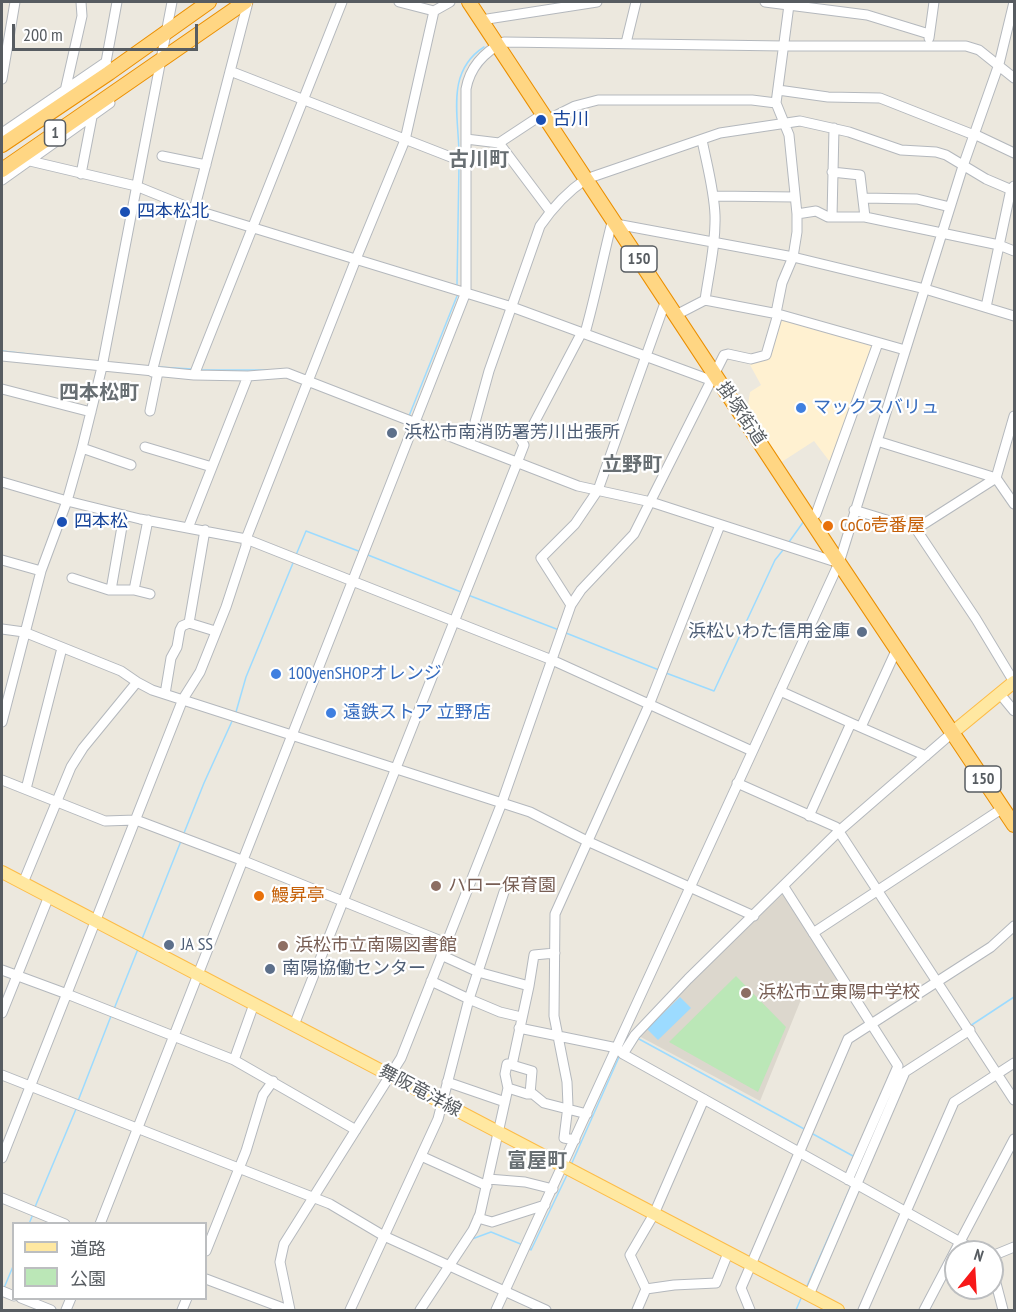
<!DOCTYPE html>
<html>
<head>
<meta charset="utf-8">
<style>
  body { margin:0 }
  #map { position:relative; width:1016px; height:1312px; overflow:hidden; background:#ece8de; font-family:"PT Sans Narrow","Noto Sans JP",sans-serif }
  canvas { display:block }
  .frame { position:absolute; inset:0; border:3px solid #575c61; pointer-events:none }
  .legend { position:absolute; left:12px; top:1222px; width:195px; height:78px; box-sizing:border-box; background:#fff; border:2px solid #bcbec0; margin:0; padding:8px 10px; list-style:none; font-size:18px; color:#575c61 }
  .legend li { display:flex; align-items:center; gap:12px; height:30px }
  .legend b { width:30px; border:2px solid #bcbec0 }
  .north { position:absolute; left:944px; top:1240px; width:60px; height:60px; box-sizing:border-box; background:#fff; border:2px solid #bcbec0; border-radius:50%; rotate:18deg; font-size:16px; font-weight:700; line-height:24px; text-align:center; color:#575c61 }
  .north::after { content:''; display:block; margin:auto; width:21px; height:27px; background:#f71919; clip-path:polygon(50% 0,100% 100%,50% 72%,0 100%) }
  .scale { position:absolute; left:12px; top:24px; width:186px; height:27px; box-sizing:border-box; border:3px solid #575c61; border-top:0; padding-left:8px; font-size:18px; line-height:21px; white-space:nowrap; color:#575c61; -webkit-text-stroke:4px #fff; paint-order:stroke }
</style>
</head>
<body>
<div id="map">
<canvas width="1016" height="1312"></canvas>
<div class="frame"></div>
<ul class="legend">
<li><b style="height:8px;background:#ffe8a1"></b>道路</li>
<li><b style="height:16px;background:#bbe7b7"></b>公園</li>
</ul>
<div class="north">N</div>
<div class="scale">200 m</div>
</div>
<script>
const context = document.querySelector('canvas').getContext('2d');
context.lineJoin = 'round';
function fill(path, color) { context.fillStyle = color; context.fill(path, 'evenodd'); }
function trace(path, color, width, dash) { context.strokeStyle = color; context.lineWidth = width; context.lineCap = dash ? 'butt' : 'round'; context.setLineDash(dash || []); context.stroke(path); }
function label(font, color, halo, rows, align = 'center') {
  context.font = font + ' "PT Sans Narrow","Noto Sans JP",sans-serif'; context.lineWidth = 4.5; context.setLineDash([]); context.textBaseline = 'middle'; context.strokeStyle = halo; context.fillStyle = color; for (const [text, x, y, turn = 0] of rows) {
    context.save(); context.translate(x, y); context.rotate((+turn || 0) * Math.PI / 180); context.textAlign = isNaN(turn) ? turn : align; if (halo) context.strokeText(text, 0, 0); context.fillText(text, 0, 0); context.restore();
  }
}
const commercial = new Path2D(`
  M779 319 873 345 830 462 814 441 780 463 747 410 750 392 761 385 749 363 758 362Z`);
const education = new Path2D(`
  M784 893 839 978 800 1002 760 1101 639 1036 687 984Z`);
const green = new Path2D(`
  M736 976 786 1027 758 1092 669 1042Z`);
const water = new Path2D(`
  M680 997 691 1008 658 1040 647 1029Z`);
const stream = new Path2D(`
  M459 156C459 116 445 72 484 47
  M457 285 459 164
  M2 351 54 357
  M158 367 192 369
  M199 370H273
  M409 416 457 296
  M789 542 804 521
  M296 555 306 531 361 552
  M368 555 461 592
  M468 595 559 630
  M566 633 659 670
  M666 673 714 691 775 560 783 550
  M236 712 246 677 293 563
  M184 833 204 783 233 719
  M142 939 181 841
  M114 1009 138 949
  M970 1026 1014 997
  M639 1039 806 1130
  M78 1101 111 1016
  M813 1134 853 1156
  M571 1165 619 1057
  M854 1179 864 1156
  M35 1207 76 1109
  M29 1224 33 1214
  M472 1239 491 1232 523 1245
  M530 1249 531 1250 567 1175
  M807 1286 851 1186
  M4 1288 14 1264
  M796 1310 802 1296`);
const minor = new Path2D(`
  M399 2 434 11
  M765 2 867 15 929 34
  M481 20 597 2
  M929 38 934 2
  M626 43 636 2
  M107 65 106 62 117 2
  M230 71 466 163
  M2 79 15 2
  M778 90 828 97 880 98 974 135
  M65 91 82 16 81 2
  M547 120 575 106 598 100H752L776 103
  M2 133 106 62
  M974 134 1014 153
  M466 139 499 143 543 114
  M702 140C707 165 714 190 715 215 716 243 709 272 705 300
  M499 143 550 211
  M162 156 206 165
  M30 161 136 186 195 210 512 307 713 381
  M832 172 860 175 865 217
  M81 174 92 117
  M2 180 110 103
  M714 196 795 197
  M863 198 917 199 950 207
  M797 214 816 211 828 217H865L999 245 1014 251
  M832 217 834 128
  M986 307 1011 189 1014 186
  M776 313 782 283 793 257 797 232V214L789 135 776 103 789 5
  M676 315 705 300 778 314 905 350
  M585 333C595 298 602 262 611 226L616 224 793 257 925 289 1014 316
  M2 356 194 375 248 376 287 373 578 486 651 502 839 563
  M152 372 248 2
  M194 375 342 2
  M2 389 91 412
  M150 411 158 372
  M877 441 996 478 1014 504
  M469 444 489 371 540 226C553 207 567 192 586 179L720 133 800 121 849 132 901 150 936 152 946 155 986 179 1014 191
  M145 447 212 467
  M82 448 131 465
  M2 482 67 501 140 519 246 539 552 660 752 751
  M854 510 916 529 976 619 1014 682
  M810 519 816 514 878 343
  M188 528 248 376
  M916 529 996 478 1014 416
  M2 560 41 571
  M72 578 109 590H134L150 594
  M111 590 124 515
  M134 590 148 520
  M571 605 541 558 575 524 598 490 666 300
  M189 623 215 631
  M2 629 24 632 121 671 137 682 152 690 530 812 587 841 754 916
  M780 691 851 723
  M165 694 171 658 177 647 180 630 182 626 189 623 205 530
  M1000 694 1014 711
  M2 722 41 571 67 501 82 448 102 367 172 2
  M861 727 894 655 899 652
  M2 780 105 821 136 820 244 861 446 943
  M737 783 836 827 1014 1100
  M26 789 62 648
  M809 816 851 723 926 756
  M23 883 71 767 83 748 137 682
  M784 887 898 1066 848 1180
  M813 933 1003 808
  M441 955 478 972 529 986
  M2 970 67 994 234 1060 356 1130
  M431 981 469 999 504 892
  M2 1013 49 896
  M294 1025 517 463 524 445 521 440 532 427 582 332
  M519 1028 617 1048 623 1054 978 1252
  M623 1054 635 1035 688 979 839 831 952 733
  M234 1060 254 1004
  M512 1065 532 1071 530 1094
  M2 1075 330 1204 384 1236 546 1310
  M447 1082 505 1102
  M508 1088 527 1094H533L544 1103 587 1114
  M575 1140 564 1138 568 1106 567 1082 554 1016 555 914 649 705 720 525
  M421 1156 487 1186
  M2 1158 183 699 200 672 226 607 246 546V539L356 259 405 140 434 11 450 2
  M488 1179 525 1182 553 1189
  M2 1198 65 1224
  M478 1218 492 1222 545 1205
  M100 1224 466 292V89C470 67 484 52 504 42L784 46H966L979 50 1014 78
  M206 1251 246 1151 263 1095 273 1081
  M992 1256 1014 1247
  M992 1268 1003 1310
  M206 1279 288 1310
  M646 1289 674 1285 716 1283 728 1253
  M2 1291 14 1296
  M809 1295 905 1072 970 1030
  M21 1298 51 1310
  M66 1310 71 1298
  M182 1310 187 1298
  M290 1310 280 1262 284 1244 401 1058 501 805 571 605 581 590 634 534 724 355 728 354 751 359 766 355 778 314
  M350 1310 438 1119 469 999 500 1012 521 1017
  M420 1310 473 1230 480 1214 508 1088 505 1074 507 1064 512 1065 529 986 534 955 555 953
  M496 1310 839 563 963 166 999 64 1014 2
  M637 1310 646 1289 630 1255 654 1214 704 1099
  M750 1310 741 1288 848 1039 991 947 1014 926
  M863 1310 954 1102 1014 1063
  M924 1310 1014 1139`);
const major = new Path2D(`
  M952 733 1014 682
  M2 872 838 1310`);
const highway = new Path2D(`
  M469 2 839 563 1014 825
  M2 145 109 73 209 2
  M2 170 245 2`);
const markers = [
  [541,120,6,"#1a4fb4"],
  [125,212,6,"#1a4fb4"],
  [801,408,6,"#3f7fe0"],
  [392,433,6,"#5c6f8a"],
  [62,522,6,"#1a4fb4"],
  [828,526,6,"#e8710a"],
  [862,632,6,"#5c6f8a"],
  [276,674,6,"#3f7fe0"],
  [331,713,6,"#3f7fe0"],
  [436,886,6,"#8d6e63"],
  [259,896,6,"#e8710a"],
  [169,945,6,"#5c6f8a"],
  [283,946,6,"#8d6e63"],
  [270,969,6,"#5c6f8a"],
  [746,993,6,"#8d6e63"]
];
const shields = [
  [55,133,21],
  [639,259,36],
  [983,779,36]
];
const shieldNames = [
  ["1",55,133],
  ["150",639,259],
  ["150",983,779]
];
const transitNames = [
  ["古川",553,120],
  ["四本松北",137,212],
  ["四本松",74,522]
];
const shopNames = [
  ["マックスバリュ",813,408],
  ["100yenSHOPオレンジ",288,674],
  ["遠鉄ストア 立野店",343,713]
];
const streetNames = [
  ["掛塚街道",741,414,56],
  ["舞阪竜洋線",420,1091,28]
];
const serviceNames = [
  ["浜松市南消防署芳川出張所",404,433],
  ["浜松いわた信用金庫",850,632,"right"],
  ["JA SS",181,945],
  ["南陽協働センター",282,969]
];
const foodNames = [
  ["CoCo壱番屋",840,526],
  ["鰻昇亭",271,896]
];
const educationNames = [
  ["ハロー保育園",448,886],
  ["浜松市立南陽図書館",295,946],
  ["浜松市立東陽中学校",758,993]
];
const neighbourhoodNames = [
  ["古川町",479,160],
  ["四本松町",99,393],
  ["立野町",632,465],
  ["富屋町",537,1161]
];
fill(commercial, '#fff1d1');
fill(education, '#dcd7cd');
fill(green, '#bbe7b7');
fill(water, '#9cdbff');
trace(stream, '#9cdbff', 1.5);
trace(minor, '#b4b8bd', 11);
trace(major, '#fdbc47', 14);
trace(highway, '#eb8f00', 16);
trace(minor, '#fff', 9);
trace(major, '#ffe8a1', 12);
trace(highway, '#ffd683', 14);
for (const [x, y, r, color] of markers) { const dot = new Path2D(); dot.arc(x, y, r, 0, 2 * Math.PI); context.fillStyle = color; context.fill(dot); trace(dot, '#fff', 2); }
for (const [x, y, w] of shields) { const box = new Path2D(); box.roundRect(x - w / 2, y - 13, w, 26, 4.5); context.fillStyle = '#fff'; context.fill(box); trace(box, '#575c61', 1.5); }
label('bold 16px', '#575c61', null, shieldNames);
label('18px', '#164399', '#fff', transitNames, 'left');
label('18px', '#366cbe', '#fff', shopNames, 'left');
label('18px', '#575c61', '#fff', streetNames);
label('18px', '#4e5e75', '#fff', serviceNames, 'left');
label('18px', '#c56008', '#fff', foodNames, 'left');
label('18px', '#785e54', '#fff', educationNames, 'left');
label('bold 20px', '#686f73', '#fff', neighbourhoodNames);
</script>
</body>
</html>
